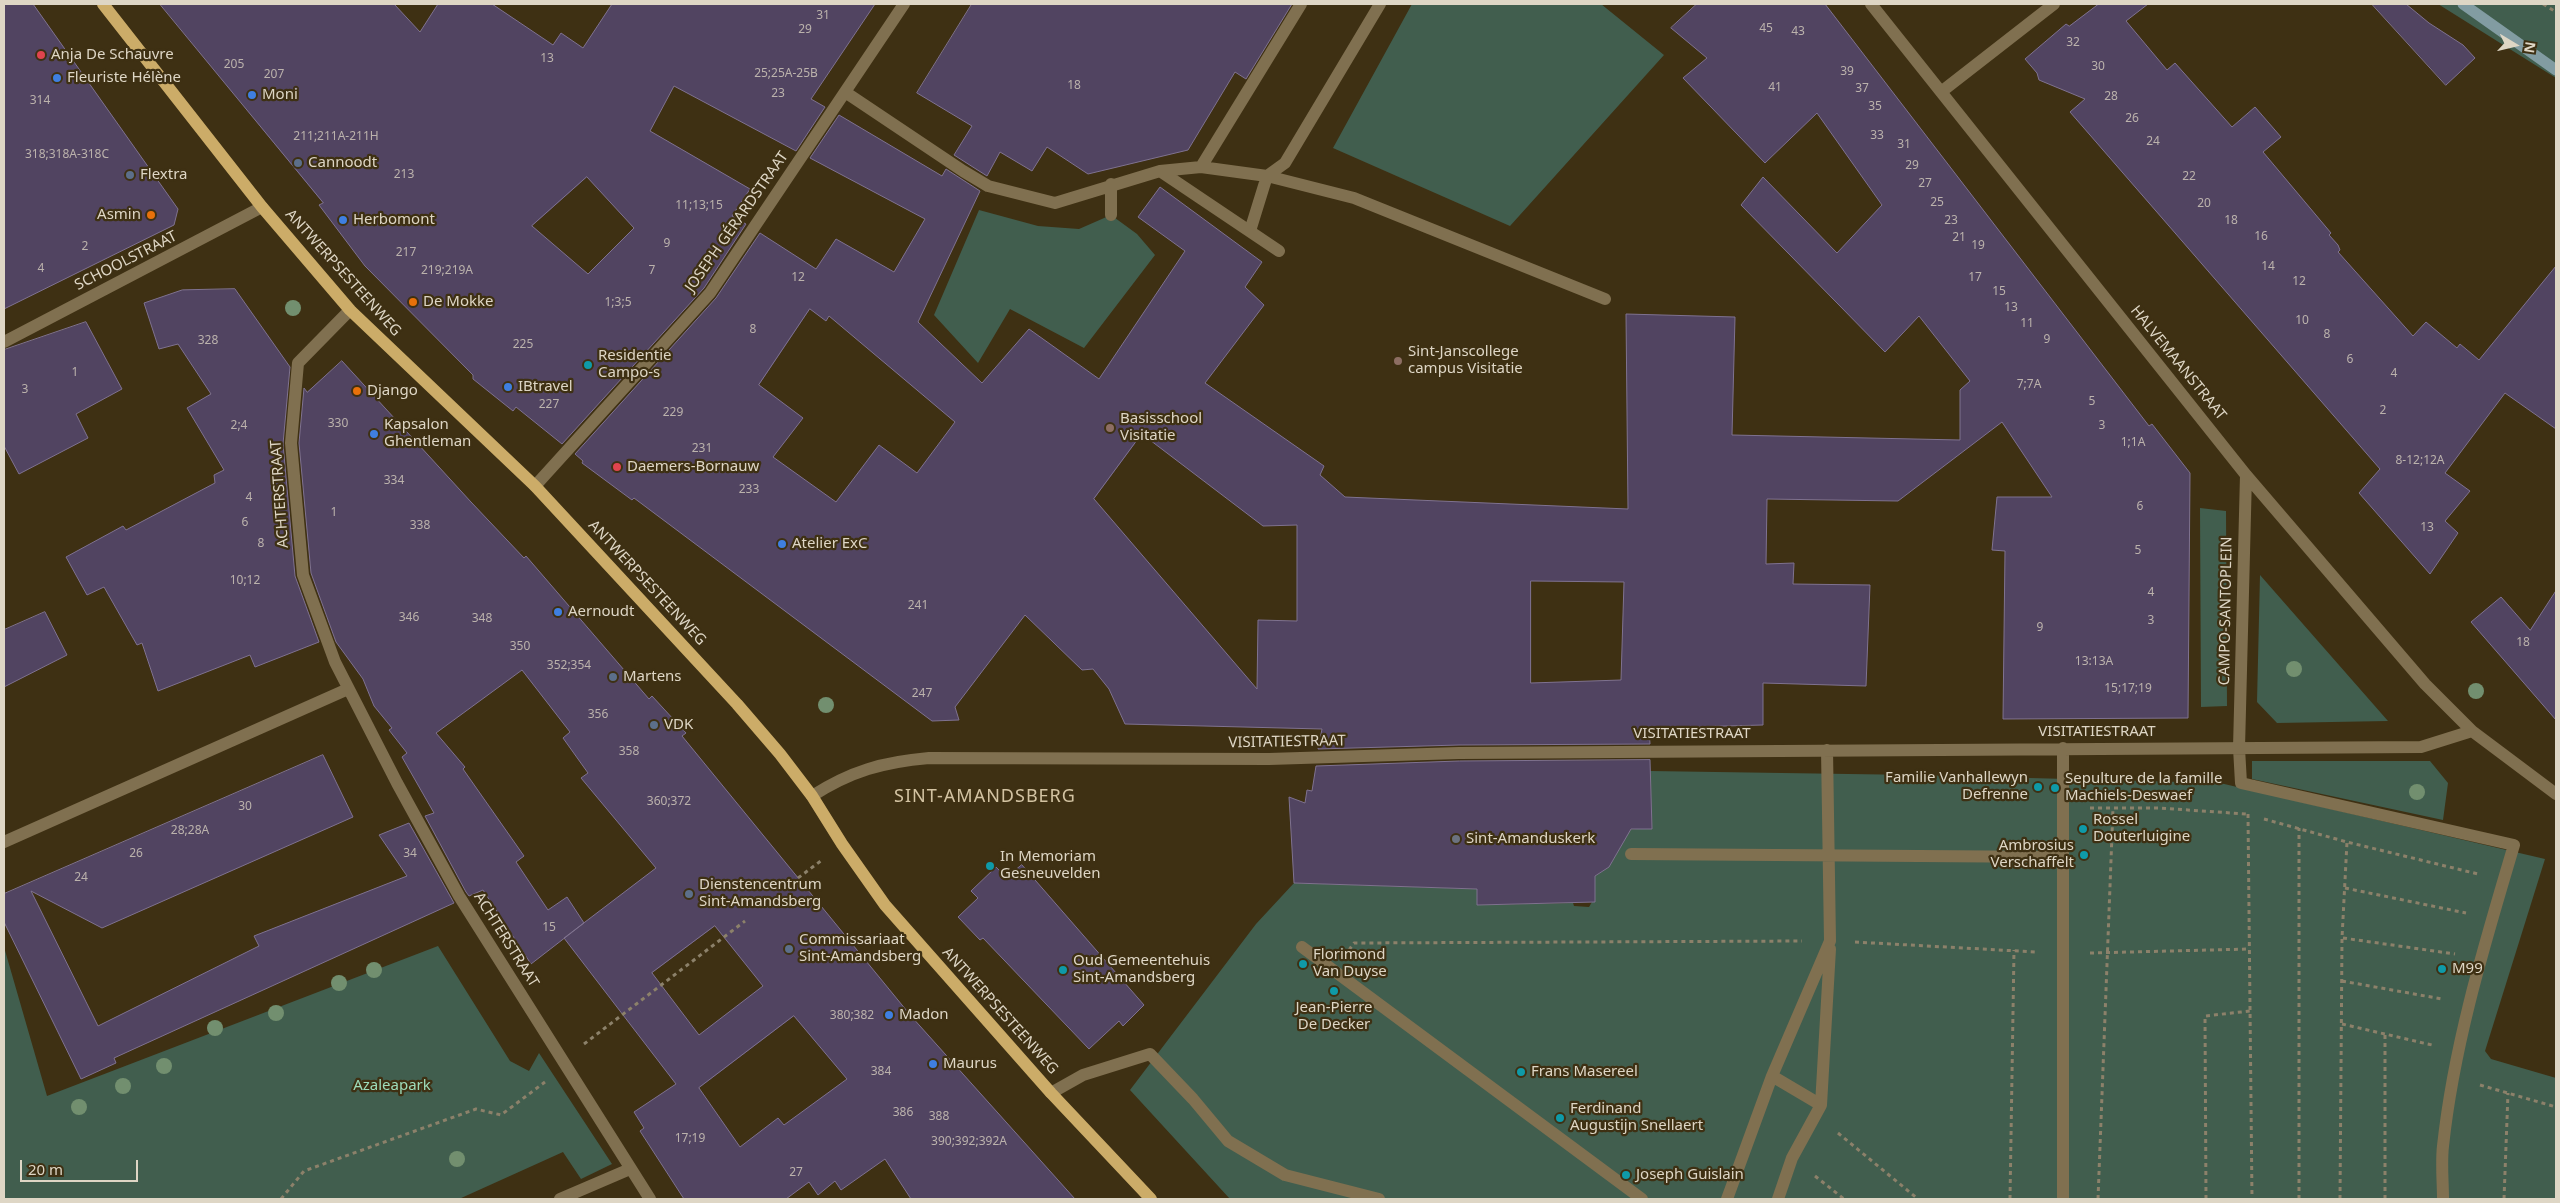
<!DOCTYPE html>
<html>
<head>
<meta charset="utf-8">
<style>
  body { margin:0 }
  #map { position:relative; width:2560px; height:1203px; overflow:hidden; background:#3e3013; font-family:"Noto Sans",sans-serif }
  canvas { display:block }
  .frame { position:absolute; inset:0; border:5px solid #ded6c5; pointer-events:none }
  .north { position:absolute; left:2490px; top:20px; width:50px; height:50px; -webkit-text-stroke:4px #3e3013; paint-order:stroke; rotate:99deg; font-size:14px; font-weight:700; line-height:20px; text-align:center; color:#ded6c5 }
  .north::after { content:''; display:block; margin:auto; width:18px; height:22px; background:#ded6c5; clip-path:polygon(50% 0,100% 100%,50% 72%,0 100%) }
  .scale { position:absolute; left:20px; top:1160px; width:118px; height:22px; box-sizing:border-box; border:2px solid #ded6c5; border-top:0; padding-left:6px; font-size:15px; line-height:18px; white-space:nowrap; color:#ded6c5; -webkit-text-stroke:4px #3e3013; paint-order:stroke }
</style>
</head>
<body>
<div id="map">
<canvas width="2560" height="1203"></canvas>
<div class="frame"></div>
<div class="north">N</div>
<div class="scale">20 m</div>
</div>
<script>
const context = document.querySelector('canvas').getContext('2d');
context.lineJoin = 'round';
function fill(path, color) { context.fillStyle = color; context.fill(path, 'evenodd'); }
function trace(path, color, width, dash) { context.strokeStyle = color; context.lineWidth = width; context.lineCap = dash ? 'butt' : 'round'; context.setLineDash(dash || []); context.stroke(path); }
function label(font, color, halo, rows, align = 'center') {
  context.font = font + ' "Noto Sans",sans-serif'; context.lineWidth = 4.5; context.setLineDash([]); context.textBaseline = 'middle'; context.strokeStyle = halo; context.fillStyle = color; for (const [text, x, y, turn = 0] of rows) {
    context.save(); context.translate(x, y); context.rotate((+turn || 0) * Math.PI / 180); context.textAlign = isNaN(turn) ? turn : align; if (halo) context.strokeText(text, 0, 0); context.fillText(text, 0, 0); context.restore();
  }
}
const green = new Path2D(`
  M1412 4H1601L1664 55 1510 226 1333 148Z
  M2438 4H2556V78Z
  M979 210 1038 226 1079 229 1111 215 1137 234 1155 255 1084 348 1010 309 978 363 934 315Z
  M2200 508 2226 511 2227 706 2201 707Z
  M2260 575 2388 721 2277 723 2257 702Z
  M2252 761H2430L2448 783 2443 820 2252 779Z
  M1650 771 1915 775 2220 783 2545 859 2485 1051 2491 1059 2556 1078V1199H1230L1130 1090 1256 924 1294 883 1477 889 1478 905 1573 903 1574 906 1589 907 1595 897V876C1614 864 1620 851 1621 830L1652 828Z
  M438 946 510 1061 529 1071 539 1053 612 1164 581 1179 563 1152 459 1199H4V947L47 1096Z`);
const stream = new Path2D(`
  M2463 4 2556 70`);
const building = new Path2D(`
  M4 4H33L178 209 174 225 4 309Z
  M160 4H394L420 32 438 4H492L553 45 561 33 583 48 612 4H875L811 99 825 107 796 151 674 86 650 131 750 189 732 216 746 224 704 288 562 444 516 407 513 411 473 379V375L365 266 319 205 323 203ZM587 177 634 228 588 274 532 226Z
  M972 4H1292L1246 79 1235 72 1188 150 1088 174 1047 147 1032 171 1000 152 987 176 954 155 972 126 917 93Z
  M1697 4H1825L2149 426 2152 424 2190 473 2188 718 2003 719 2005 551 1992 550 1997 497H2052L2002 422 1898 501 1767 499 1766 564 1794 563 1793 584 1870 585 1866 686 1763 683V725L1649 728 1650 744 1459 745 1318 749 1322 729 1125 724 1109 689 1093 669 1082 670 1025 615 955 707 959 720 932 721 634 498 632 500 582 463 583 461 575 454 716 298 760 233 816 269 836 239 894 272 925 219 810 158 839 115 942 176 946 169 980 191 918 322 982 383 1029 329 1099 379 1185 251 1138 217 1160 187 1262 262 1245 287 1264 305 1205 383 1324 466 1320 475 1345 497 1628 509 1626 314 1735 317 1732 435 1960 440V390L1970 381 1919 316 1885 352 1741 205 1763 177 1837 253 1882 205 1817 113 1765 163 1683 78 1707 58 1671 28ZM810 309 826 321 829 316 955 422 917 473 879 445 836 502 773 457 803 418 759 385ZM1142 434 1263 526 1297 525V621L1258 620 1257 689 1094 499ZM1531 581 1624 582 1621 680 1531 683Z
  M2099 4H2148L2126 21 2167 70 2175 63 2232 127 2255 107 2281 137 2263 152 2331 233 2329 235 2338 245 2340 250 2338 252 2413 336 2426 322 2457 348 2460 344 2479 360 2556 266V429L2505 393 2445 473 2470 491 2445 521 2458 533 2430 574 2359 493 2380 469 2070 112 2085 99 2039 80 2037 73 2025 59 2066 24 2069 26Z
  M2372 4H2406L2429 23 2463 45 2475 58 2446 85Z
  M235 289 290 367 283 444 295 576 319 642 255 667 250 655 158 691 142 643 137 645 104 587 87 595 66 557 123 526 126 530 215 483 214 475 224 470 187 408 211 394 178 344 159 349 144 303 182 290Z
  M86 322 122 389 76 414 88 438 19 474 4 446V350Z
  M342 361 471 502 524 558 526 556 649 699 652 696 686 733 682 736 911 1016 1075 1199H911L885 1159 841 1190 835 1181 818 1195 809 1182 786 1199H684L640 1131 644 1128 634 1112 676 1084 564 938 656 868 581 778 588 773 563 738 570 732 522 670 436 733 465 767 463 769 524 856 516 862 548 910 567 897 584 923 531 964 483 890 469 896 466 892 425 816 434 813 402 757 407 753 389 730 392 728 374 706 363 679 336 642 311 573 299 443 304 388 307 392ZM715 926 763 986 699 1035 652 973ZM794 1016 847 1079 784 1125 778 1118 740 1147 699 1088Z
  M2556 591V720L2471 622 2501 597 2530 630Z
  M45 612 67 655 4 687V630Z
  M323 755 353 817 102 928 31 891 98 1026 259 946 254 936 407 876 379 835 409 823 454 903 114 1058 116 1063 81 1079 4 922V894Z
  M1650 760 1652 829H1631L1609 867 1595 876V902L1477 905V889L1294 883 1289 797 1305 803 1307 790 1312 791 1316 766 1459 761Z
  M1022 865 1144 1005 1123 1026 1119 1021 1089 1049 983 938 980 940 958 917 978 898 971 891 996 867 1006 877Z`);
const path = new Path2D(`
  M2543 4 2556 12
  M2090 808H2159L2246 814
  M2248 814 2252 1199
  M2264 819 2347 842 2478 874
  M798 878 822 860
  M2345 888 2466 913
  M2343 938 2455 954
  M1855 942 2036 952
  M1349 950 1354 943 1802 941
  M2090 953 2249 949
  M2342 981 2442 999
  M2342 1024 2432 1045
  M584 1044 745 921
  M2480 1085 2556 1107
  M1838 1133 1918 1199
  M1815 1176 1844 1199
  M281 1199 304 1171 476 1109 501 1115 545 1082
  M2010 1199 2014 950
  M2098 1199 2113 808
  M2206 1199 2205 1016 2250 1011
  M2299 1199V828
  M2340 1199 2342 938 2347 842
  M2385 1199V1033
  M2504 1199 2508 1093`);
const minor = new Path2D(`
  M1871 4 2246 475 2425 684 2472 731 2556 794
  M845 92 963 171 988 186 1055 203 1160 171 1201 167 1267 176 1285 163 1380 4
  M1941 92 2054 4
  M1201 167 1301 4
  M1160 171 1279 251
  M1111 184V215
  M1250 231 1267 176 1354 198 1605 299
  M350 310 298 363 291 443 303 575 335 662 397 783 459 896 650 1199
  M4 342 262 207
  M2246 475 2239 748 2241 783 2514 845C2485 943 2454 1043 2443 1146 2441 1163 2443 1182 2443 1199
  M535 486 710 293 904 4
  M2063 748V1199
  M812 796C851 771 883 762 929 758L1269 759 1459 753 2421 747 2472 731
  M4 842 348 689
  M1631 854 2063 857
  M1302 947 1642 1199
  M1772 1076 1821 1105
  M1051 1093 1083 1075 1150 1054 1193 1099 1228 1141 1285 1175 1379 1199
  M560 1199 630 1169
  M1727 1199 1772 1076 1830 941 1827 750
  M1778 1199 1792 1158 1821 1105 1830 949`);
const major = new Path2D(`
  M103 4 262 207 350 310 535 486 737 704 780 754 812 796 842 844 885 905 1051 1093 1151 1199`);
const trees = [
  [293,308],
  [2294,669],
  [2476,691],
  [826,705],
  [2417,792],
  [374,970],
  [339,983],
  [276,1013],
  [215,1028],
  [164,1066],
  [123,1086],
  [79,1107],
  [457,1159]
];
const markers = [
  [41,55,5,"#e0444e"],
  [57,78,5,"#3f7fe0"],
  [252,95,5,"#3f7fe0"],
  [298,163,5,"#5c6f8a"],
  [130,175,5,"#5c6f8a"],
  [151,215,5,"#e8710a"],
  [343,220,5,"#3f7fe0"],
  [413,302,5,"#e8710a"],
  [1398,361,5,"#8d6e63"],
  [588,365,5,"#0f9aa8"],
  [508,387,5,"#3f7fe0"],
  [357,391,5,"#e8710a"],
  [1110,428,5,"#8d6e63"],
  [374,434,5,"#3f7fe0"],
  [617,467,5,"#e0444e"],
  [782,544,5,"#3f7fe0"],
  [558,612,5,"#3f7fe0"],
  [613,677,5,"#5c6f8a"],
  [654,725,5,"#5c6f8a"],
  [2038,787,5,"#0f9aa8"],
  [2055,788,5,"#0f9aa8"],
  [2083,829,5,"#0f9aa8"],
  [1456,839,5,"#6b7280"],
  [2084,855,5,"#0f9aa8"],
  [990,866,5,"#0f9aa8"],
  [689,894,5,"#5c6f8a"],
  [789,949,5,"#5c6f8a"],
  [1303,964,5,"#0f9aa8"],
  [2442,969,5,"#0f9aa8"],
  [1063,970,5,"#0f9aa8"],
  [1334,991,5,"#0f9aa8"],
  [889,1015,5,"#3f7fe0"],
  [933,1064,5,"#3f7fe0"],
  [1521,1072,5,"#0f9aa8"],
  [1560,1118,5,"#0f9aa8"],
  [1626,1175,5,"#0f9aa8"]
];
const numberNames = [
  ["31",823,16],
  ["45",1766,29],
  ["29",805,30],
  ["43",1798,32],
  ["32",2073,43],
  ["13",547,59],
  ["205",234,65],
  ["30",2098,67],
  ["39",1847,72],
  ["25;25A-25B",786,74],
  ["207",274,75],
  ["18",1074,86],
  ["41",1775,88],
  ["37",1862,89],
  ["23",778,94],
  ["28",2111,97],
  ["314",40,101],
  ["35",1875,107],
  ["26",2132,119],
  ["33",1877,136],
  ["211;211A-211H",336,137],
  ["24",2153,142],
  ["31",1904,145],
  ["318;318A-318C",67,155],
  ["29",1912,166],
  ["213",404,175],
  ["22",2189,177],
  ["27",1925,184],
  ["25",1937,203],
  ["20",2204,204],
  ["11;13;15",699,206],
  ["23",1951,221],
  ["18",2231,221],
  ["16",2261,237],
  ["21",1959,238],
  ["9",667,244],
  ["19",1978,246],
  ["2",85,247],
  ["217",406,253],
  ["14",2268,267],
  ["4",41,269],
  ["219;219A",447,271],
  ["7",652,271],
  ["12",798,278],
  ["17",1975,278],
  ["12",2299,282],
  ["15",1999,292],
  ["1;3;5",618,303],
  ["13",2011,308],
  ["10",2302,321],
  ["11",2027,324],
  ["8",753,330],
  ["8",2327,335],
  ["9",2047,340],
  ["328",208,341],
  ["225",523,345],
  ["6",2350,360],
  ["1",75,373],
  ["4",2394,374],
  ["7;7A",2029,385],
  ["3",25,390],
  ["5",2092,402],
  ["227",549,405],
  ["2",2383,411],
  ["229",673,413],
  ["330",338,424],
  ["2;4",239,426],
  ["3",2102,426],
  ["1;1A",2133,443],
  ["231",702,449],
  ["8-12;12A",2420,461],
  ["334",394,481],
  ["233",749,490],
  ["4",249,498],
  ["6",2140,507],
  ["1",334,513],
  ["6",245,523],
  ["338",420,526],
  ["13",2427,528],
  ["8",261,544],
  ["5",2138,551],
  ["10;12",245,581],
  ["4",2151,593],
  ["241",918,606],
  ["346",409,618],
  ["348",482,619],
  ["3",2151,621],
  ["9",2040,628],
  ["18",2523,643],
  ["350",520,647],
  ["13:13A",2094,662],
  ["352;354",569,666],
  ["15;17;19",2128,689],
  ["247",922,694],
  ["356",598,715],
  ["358",629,752],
  ["360;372",669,802],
  ["30",245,807],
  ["28;28A",190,831],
  ["26",136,854],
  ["34",410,854],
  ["24",81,878],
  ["15",549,928],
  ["380;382",852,1016],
  ["384",881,1072],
  ["386",903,1113],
  ["388",939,1117],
  ["17;19",690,1139],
  ["390;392;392A",969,1142],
  ["27",796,1173]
];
const poiNames = [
  ["Anja De Schauvre",51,55],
  ["Fleuriste Hélène",67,78],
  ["Moni",262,95],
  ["Cannoodt",308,163],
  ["Flextra",140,175],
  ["Asmin",141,215,"right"],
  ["Herbomont",353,220],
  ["De Mokke",423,302],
  ["Sint-Janscollege",1408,352],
  ["campus Visitatie",1408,369],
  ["Residentie",598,356],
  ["Campo-s",598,373],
  ["IBtravel",518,387],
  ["Django",367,391],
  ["Basisschool",1120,419],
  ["Visitatie",1120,436],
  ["Kapsalon",384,425],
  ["Ghentleman",384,442],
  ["Daemers-Bornauw",627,467],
  ["Atelier ExC",792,544],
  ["Aernoudt",568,612],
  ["Martens",623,677],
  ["VDK",664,725],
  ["Familie Vanhallewyn",2028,778,"right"],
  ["Defrenne",2028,795,"right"],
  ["Sepulture de la famille",2065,779],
  ["Machiels-Deswaef",2065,796],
  ["Rossel",2093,820],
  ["Douterluigine",2093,837],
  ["Sint-Amanduskerk",1466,839],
  ["Ambrosius",2074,846,"right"],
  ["Verschaffelt",2074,863,"right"],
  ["In Memoriam",1000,857],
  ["Gesneuvelden",1000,874],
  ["Dienstencentrum",699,885],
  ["Sint-Amandsberg",699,902],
  ["Commissariaat",799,940],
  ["Sint-Amandsberg",799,957],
  ["Florimond",1313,955],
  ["Van Duyse",1313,972],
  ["Oud Gemeentehuis",1073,961],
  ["Sint-Amandsberg",1073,978],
  ["M99",2452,969],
  ["Jean-Pierre",1334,1008,"center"],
  ["De Decker",1334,1025,"center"],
  ["Madon",899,1015],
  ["Maurus",943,1064],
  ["Frans Masereel",1531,1072],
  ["Ferdinand",1570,1109],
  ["Augustijn Snellaert",1570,1126],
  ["Joseph Guislain",1636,1175]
];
const streetNames = [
  ["JOSEPH GÉRARDSTRAAT",737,222,-55],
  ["SCHOOLSTRAAT",126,261,-27],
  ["ANTWERPSESTEENWEG",343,273,48],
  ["HALVEMAANSTRAAT",2178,363,51],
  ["ACHTERSTRAAT",280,494,-94],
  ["ANTWERPSESTEENWEG",647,583,47],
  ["CAMPO-SANTOPLEIN",2226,611,-89],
  ["VISITATIESTRAAT",2097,732],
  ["VISITATIESTRAAT",1692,734],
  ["VISITATIESTRAAT",1287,742,-1],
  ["ACHTERSTRAAT",506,940,58],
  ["ANTWERPSESTEENWEG",1000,1011,48]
];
const parkNames = [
  ["Azaleapark",392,1086]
];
const quarterNames = [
  ["SINT-AMANDSBERG",985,797]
];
fill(green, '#415e4e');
trace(stream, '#829ca2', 11);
fill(building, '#514461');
trace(building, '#7f7290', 1);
trace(path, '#8c816a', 3, [4, 4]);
trace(minor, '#807050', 12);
trace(major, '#ccac68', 12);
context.fillStyle = '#728f6f';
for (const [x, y] of trees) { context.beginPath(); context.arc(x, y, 8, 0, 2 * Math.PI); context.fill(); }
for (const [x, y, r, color] of markers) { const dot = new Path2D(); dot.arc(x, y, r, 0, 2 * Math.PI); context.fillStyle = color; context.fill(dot); trace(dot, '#3e3013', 2); }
label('12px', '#bbb2ac', null, numberNames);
label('15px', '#ded6c5', '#3e3013', poiNames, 'left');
label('15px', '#ded6c5', '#3e3013', streetNames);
label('15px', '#9ddcba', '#3e3013', parkNames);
context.letterSpacing = '1px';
label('18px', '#d3c3a2', '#3e3013', quarterNames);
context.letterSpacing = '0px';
</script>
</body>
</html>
